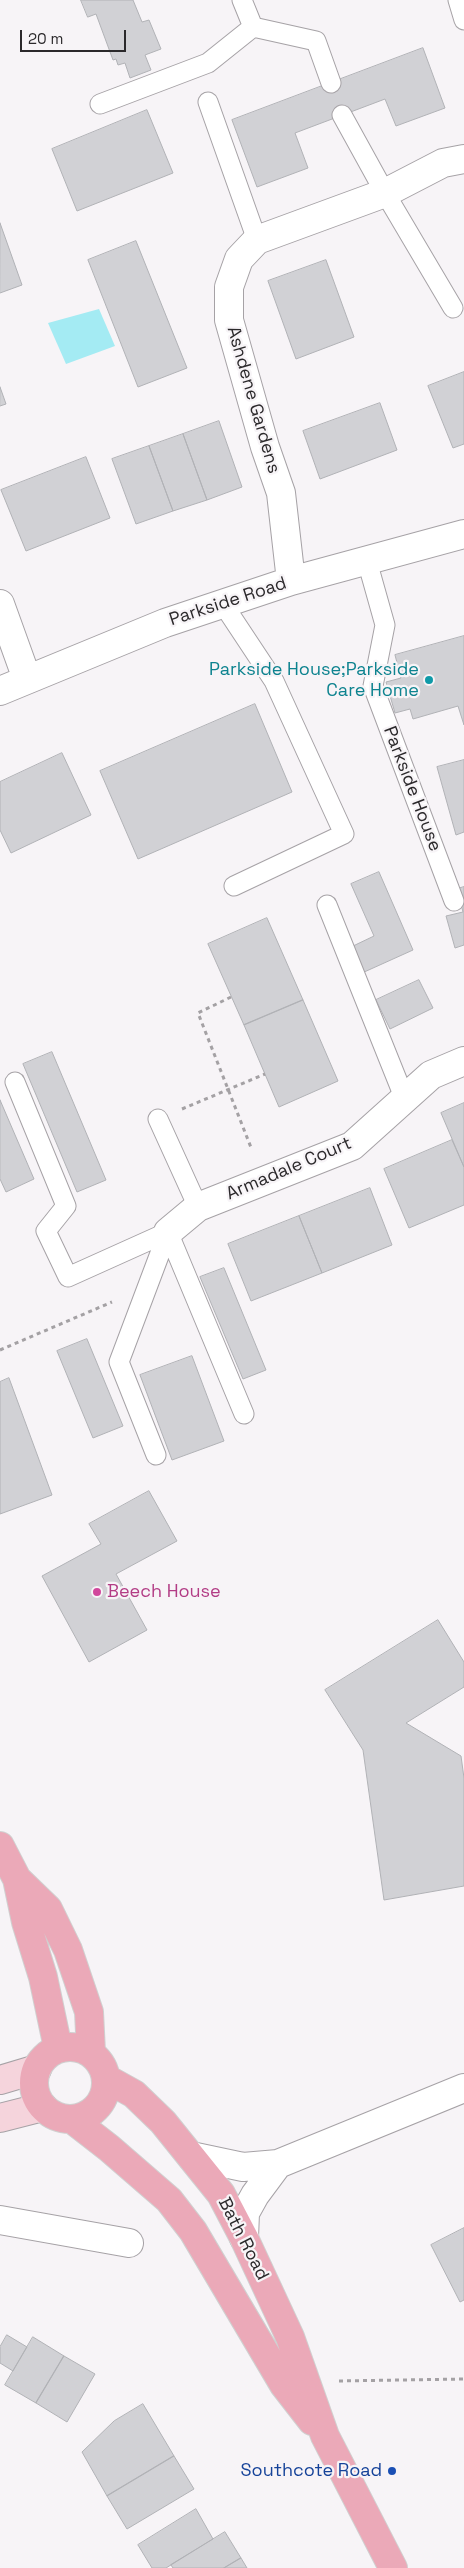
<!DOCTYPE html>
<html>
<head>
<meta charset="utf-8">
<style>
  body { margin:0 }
  #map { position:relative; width:464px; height:2568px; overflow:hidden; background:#f7f4f7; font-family:"Space Grotesk",sans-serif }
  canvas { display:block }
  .scale { position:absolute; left:20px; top:30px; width:106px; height:22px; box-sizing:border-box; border:2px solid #2b292b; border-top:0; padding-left:6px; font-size:15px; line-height:18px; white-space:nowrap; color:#2b292b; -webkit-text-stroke:4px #f7f4f7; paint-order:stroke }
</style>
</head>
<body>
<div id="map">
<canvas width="464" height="2568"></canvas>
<div class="scale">20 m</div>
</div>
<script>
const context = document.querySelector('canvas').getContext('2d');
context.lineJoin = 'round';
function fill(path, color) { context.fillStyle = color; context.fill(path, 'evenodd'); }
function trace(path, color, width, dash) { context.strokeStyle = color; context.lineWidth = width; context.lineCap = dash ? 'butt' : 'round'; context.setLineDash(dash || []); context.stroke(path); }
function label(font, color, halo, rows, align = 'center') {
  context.font = font + ' "Space Grotesk",sans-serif'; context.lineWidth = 4.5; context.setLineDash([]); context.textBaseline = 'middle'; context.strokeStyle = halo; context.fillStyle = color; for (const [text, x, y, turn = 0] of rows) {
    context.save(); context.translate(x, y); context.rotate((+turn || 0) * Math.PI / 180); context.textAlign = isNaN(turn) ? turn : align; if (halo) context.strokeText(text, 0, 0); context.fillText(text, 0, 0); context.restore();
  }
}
const water = new Path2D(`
  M99 309 115 346 66 364 48 323Z`);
const building = new Path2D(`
  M81 0H133L142 22 149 20 161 49 145 55 151 70 130 78 125 63 118 65 116 59 113 60 96 14 88 17Z
  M423 48 445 108 396 126 385 99 295 133 308 168 257 187 232 120Z
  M147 110 173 173 77 211 52 149Z
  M0 223 22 285 0 293Z
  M136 241 187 368 138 387 88 260Z
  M326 260 354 337 296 359 268 281Z
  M464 372V444L453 448 428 386Z
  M0 387 6 404 0 406Z
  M380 403 397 450 320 479 303 431Z
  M219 421 242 487 207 500 183 434Z
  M183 434 207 500 173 511 149 446Z
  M149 446 173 511 136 524 112 459Z
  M86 457 110 518 26 551 1 490Z
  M464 636V725L458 706 413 719 410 709 395 713 386 682 401 678 395 655Z
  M255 704 292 792 138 859 100 771Z
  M62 753 91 815 11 853 0 830V782Z
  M464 760V832L456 835 437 767Z
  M379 872 413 950 362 973 351 947 374 936 351 884Z
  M464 887V945L455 948 446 916 463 912 457 889Z
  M267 918 303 1000 244 1025 208 944Z
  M419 980 433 1008 390 1029 376 1000Z
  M303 1000 338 1081 279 1107 244 1025Z
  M52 1052 106 1180 77 1192 23 1064Z
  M0 1100 34 1179 6 1192 0 1179Z
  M464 1103V1167L441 1113Z
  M452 1140 464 1167V1205L409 1228 384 1169Z
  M370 1188 392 1245 322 1273 299 1216Z
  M299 1216 322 1273 251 1301 228 1244Z
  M224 1268 266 1370 243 1379 200 1277Z
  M87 1339 123 1426 93 1438 57 1351Z
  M192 1356 224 1441 172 1460 140 1375Z
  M9 1378 52 1495 0 1514V1382Z
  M149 1491 177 1541 116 1574 147 1630 89 1662 42 1576 101 1544 89 1524Z
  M438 1620 464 1662V1687L406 1723 461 1756 464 1778V1886L384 1900 363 1750 325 1690Z
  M464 2228V2300L460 2302 431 2245Z
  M7 2335 27 2347 13 2371 0 2363V2347Z
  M33 2337 64 2356 36 2403 5 2385Z
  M64 2356 95 2374 67 2422 36 2403Z
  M143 2404 174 2456 107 2496 82 2452 114 2421Z
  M174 2456 194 2489 127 2529 107 2496Z
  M196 2509 213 2539 166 2568H152L138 2545Z
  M225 2532 241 2558 224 2568H173L171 2565Z
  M241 2558 247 2568H224Z`);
const path = new Path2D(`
  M231 997 198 1013 252 1150
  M182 1109 265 1074
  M0 1350 112 1302
  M339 2381 464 2379`);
const lane = new Path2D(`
  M242 0 253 27 316 41 331 83
  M458 0 464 20
  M208 102 257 240
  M100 104 208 63 253 27
  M342 115 385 193 453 308
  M367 561 385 625 373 686 454 901
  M223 604 274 681 344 834 234 886
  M327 905 404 1097
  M15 1082 66 1206 46 1231 68 1277 168 1232 119 1362 156 1455
  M158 1119 198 1207
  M168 1232 244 1414`);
const street = new Path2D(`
  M291 581 281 493 265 447 229 320V287L239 259 257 240 385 193 443 163 464 159
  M0 604 27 679
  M0 691 165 623 291 581 464 534
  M168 1232 198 1207 352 1146 431 1075 464 1061
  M191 2156 243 2167 278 2164 464 2088
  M0 2220 129 2243
  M244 2238 245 2213 255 2195 278 2164`);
const secondary = new Path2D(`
  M0 2080 37 2069
  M0 2118 43 2107`);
const primary = new Path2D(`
  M0 1846 17 1879 26 1922 43 1977 58 2048
  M17 1879 48 1909 68 1950 89 2012 91 2052
  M34 2083a36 36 0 1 1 72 0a36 36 0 1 1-72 0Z
  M107 2079 134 2094 163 2122 221 2194 244 2238 290 2337 325 2436 393 2568
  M73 2120 109 2148 169 2200 193 2231 284 2385 312 2421`);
const markers = [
  [429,680,5,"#0f9aa8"],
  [97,1592,5,"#d1479c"],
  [392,2471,5,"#1a4fb4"]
];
const streetNames = [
  ["Ashdene Gardens",253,400,74],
  ["Parkside Road",228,602,-18],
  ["Parkside House",412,789,69],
  ["Armadale Court",289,1169,-23],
  ["Bath Road",243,2239,63]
];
const cultureNames = [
  ["Parkside House;Parkside",419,670],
  ["Care Home",419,691]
];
const hotelNames = [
  ["Beech House",107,1592]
];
const transitNames = [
  ["Southcote Road",382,2471]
];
fill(water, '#a4ebf3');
fill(building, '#d1d1d5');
trace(building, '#b1b2b6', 1);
trace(lane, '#a6a2a6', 21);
trace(street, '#a6a2a6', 30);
trace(secondary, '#a6a2a6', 30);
trace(primary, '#d0d0d0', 30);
trace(path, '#a4a1a4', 3, [4, 4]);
trace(lane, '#fff', 19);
trace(street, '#fff', 28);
trace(secondary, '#f5d4dc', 28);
trace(primary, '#eba9b8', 28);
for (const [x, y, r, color] of markers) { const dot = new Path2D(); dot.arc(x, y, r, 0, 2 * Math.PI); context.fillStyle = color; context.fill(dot); trace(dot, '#f7f4f7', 2); }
label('18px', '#2b292b', '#f7f4f7', streetNames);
label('18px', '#0d838f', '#f7f4f7', cultureNames, 'right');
label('18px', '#b23c85', '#f7f4f7', hotelNames, 'left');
label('18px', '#164399', '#f7f4f7', transitNames, 'right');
</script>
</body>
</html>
